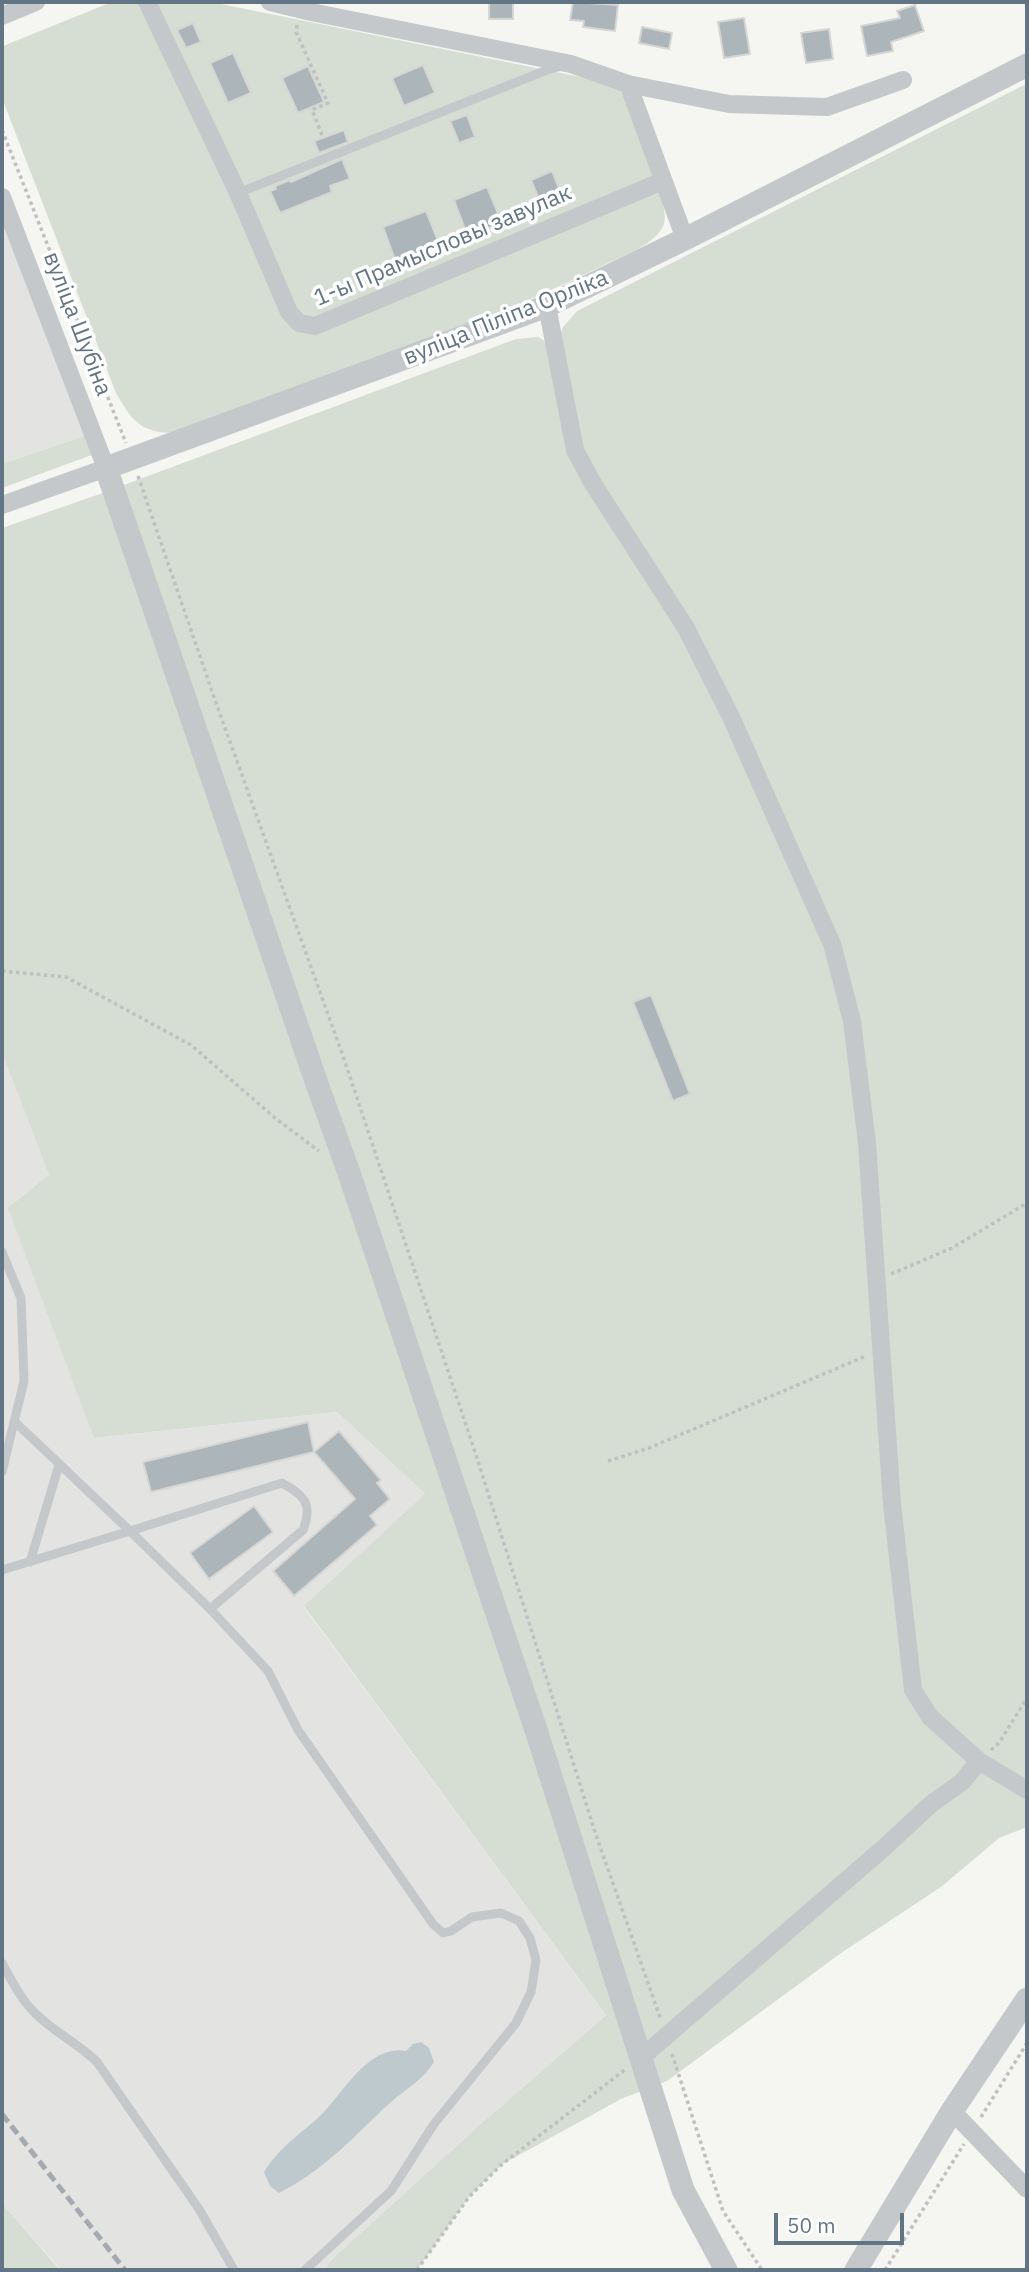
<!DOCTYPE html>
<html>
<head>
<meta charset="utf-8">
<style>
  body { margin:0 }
  #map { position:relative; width:1029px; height:2272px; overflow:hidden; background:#f5f5f1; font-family:"IBM Plex Sans",sans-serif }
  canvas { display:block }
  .frame { position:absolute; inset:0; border:4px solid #627584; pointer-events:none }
  .scale { position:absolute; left:774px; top:2213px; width:130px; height:32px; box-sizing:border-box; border:4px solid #627584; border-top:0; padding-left:9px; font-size:21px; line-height:24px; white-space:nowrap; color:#627584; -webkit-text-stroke:5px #fff; paint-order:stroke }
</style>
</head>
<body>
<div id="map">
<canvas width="1029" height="2272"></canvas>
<div class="frame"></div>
<div class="scale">50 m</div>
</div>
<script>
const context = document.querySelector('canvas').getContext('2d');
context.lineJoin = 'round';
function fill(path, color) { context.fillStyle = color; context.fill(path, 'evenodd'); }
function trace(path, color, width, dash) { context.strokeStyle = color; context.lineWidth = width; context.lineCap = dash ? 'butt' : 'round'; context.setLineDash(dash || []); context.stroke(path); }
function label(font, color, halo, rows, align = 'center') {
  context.font = font + ' "IBM Plex Sans",sans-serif'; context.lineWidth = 7; context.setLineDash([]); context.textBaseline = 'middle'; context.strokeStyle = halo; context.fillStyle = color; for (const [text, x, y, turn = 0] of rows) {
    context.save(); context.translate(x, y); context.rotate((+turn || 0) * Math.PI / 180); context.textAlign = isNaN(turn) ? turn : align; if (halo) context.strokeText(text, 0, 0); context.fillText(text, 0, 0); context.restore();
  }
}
const built = new Path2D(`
  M2 197 93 433 2 464Z
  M2 1053 49 1175 94 1438 337 1412 426 1495 304 1607 606 2015 474 2130 330 2261 325 2270H61L2 2203Z`);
const green = new Path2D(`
  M112 2H211L610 83 620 90 626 102 663 202C664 211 667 221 662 228 652 246 622 256 604 265 467 333 319 381 175 433 141 433 132 421 116 393L2 98 3 46Z
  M1024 85H1027V1827L999 1838 941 1887 841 1953 667 2081 621 2099 501 2165 469 2197 417 2270H325L330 2261 474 2130 606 2015 304 1606 425 1494 337 1412 94 1438 8 1208 49 1175 2 1053V528L97 495 516 339 538 337 556 348 563 327 577 311Z
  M93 433 100 452 2 488V464Z
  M2 2203 60 2270H61H2Z`);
const water = new Path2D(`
  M421 2042 429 2048 434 2062C423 2080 407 2088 391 2102 354 2136 325 2170 279 2193L270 2186 264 2172C282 2144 299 2136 322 2114 343 2093 369 2044 406 2051L413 2044Z`);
const building = new Path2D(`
  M489 2H513V19H489Z
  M573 2 618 5 615 31 583 27 584 21 570 20Z
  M915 5 924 31 891 42 893 51 867 56 861 26 900 18 897 11Z
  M744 18 750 54 724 58 718 22Z
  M193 23 201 42 186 48 177 30Z
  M642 27 672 33 669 49 639 43Z
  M829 29 833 59 806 63 801 33Z
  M233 53 251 93 228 103 210 63Z
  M423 65 435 93 404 106 392 78Z
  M308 66 324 102 298 113 282 78Z
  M467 115 475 137 459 143 450 121Z
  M344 130 348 142 319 153 314 141Z
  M342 159 350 179 330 186 332 192 280 213 270 191 276 189 275 186 290 180 291 182Z
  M552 171 561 193 540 202 531 180Z
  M487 187 502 223 468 237 454 200Z
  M426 211 441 248 397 265 383 227Z
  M651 995 690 1094 673 1101 633 1002Z
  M308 1422 314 1452 151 1492 143 1462Z
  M339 1431 381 1480 377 1483 390 1499 370 1516 377 1525 294 1596 273 1571 355 1499 314 1452Z
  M254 1506 273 1532 209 1579 190 1553Z`);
const path = new Path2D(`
  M297 25 296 32 328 103 312 110 322 135
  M2 130 126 443
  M138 476 215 700 343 1056 477 1458 596 1835 661 2020
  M2 971 66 977 191 1045 275 1118 319 1151
  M891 1274 952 1248 1027 1203
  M608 1461 649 1448 866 1356
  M991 1750 999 1743 1027 1698
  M672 2054 723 2211 762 2270
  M981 2117 1027 2043
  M417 2270 469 2197 501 2165 626 2069
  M885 2270 964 2144`);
const service = new Path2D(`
  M238 193 547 70 562 66
  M2 1252 21 1298 24 1381 2 1472
  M14 1421 130 1531 282 1483C305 1495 313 1505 303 1530L210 1609
  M30 1562 59 1465
  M2 1570 130 1531 210 1609 268 1671 298 1730 433 1924 443 1933 451 1931 472 1917 501 1913 519 1921 530 1938 536 1960 531 1992 516 2023 434 2124 391 2191 305 2270
  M2 1963C12 1981 21 2000 36 2014 54 2032 79 2044 97 2062L199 2209 234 2270`);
const minor = new Path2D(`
  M147 2 238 193 289 312 299 323 315 326 663 181
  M270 2 311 12 571 64 628 84 729 104 827 107 903 80
  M2 16 36 2
  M628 84 685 239
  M2 197 106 468 2 505
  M547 306 575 450 592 482 686 628 731 717 832 944 852 1021 867 1143 892 1504 913 1690 930 1717 979 1761 1027 1790
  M642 2057 886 1846 931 1804 962 1782 979 1761
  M952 2111 1027 2189`);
const tertiary = new Path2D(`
  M726 2270 683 2190 535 1727 349 1173 317 1084 106 468 547 306 685 239 1027 65
  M856 2270 952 2111 1027 1999`);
const rail = new Path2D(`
  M2 2114 125 2270`);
const streetNames = [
  ["1-ы Прамысловы завулак",443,246,-23],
  ["вуліца Піліпа Орліка",506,318,-22],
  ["вуліца Шубіна",77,324,69]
];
fill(built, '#e3e4e2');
fill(green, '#d6ddd2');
fill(water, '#bec9ce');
fill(building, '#acb5ba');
trace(building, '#d6d6d4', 2);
trace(path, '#bec0c2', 3.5, [3.5, 3.5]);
trace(service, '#c4c8cb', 9);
trace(minor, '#c4c8cb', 18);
trace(tertiary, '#c4c8cb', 23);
trace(rail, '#a4aab0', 5, [10, 5]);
label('23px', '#627584', '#fff', streetNames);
</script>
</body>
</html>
